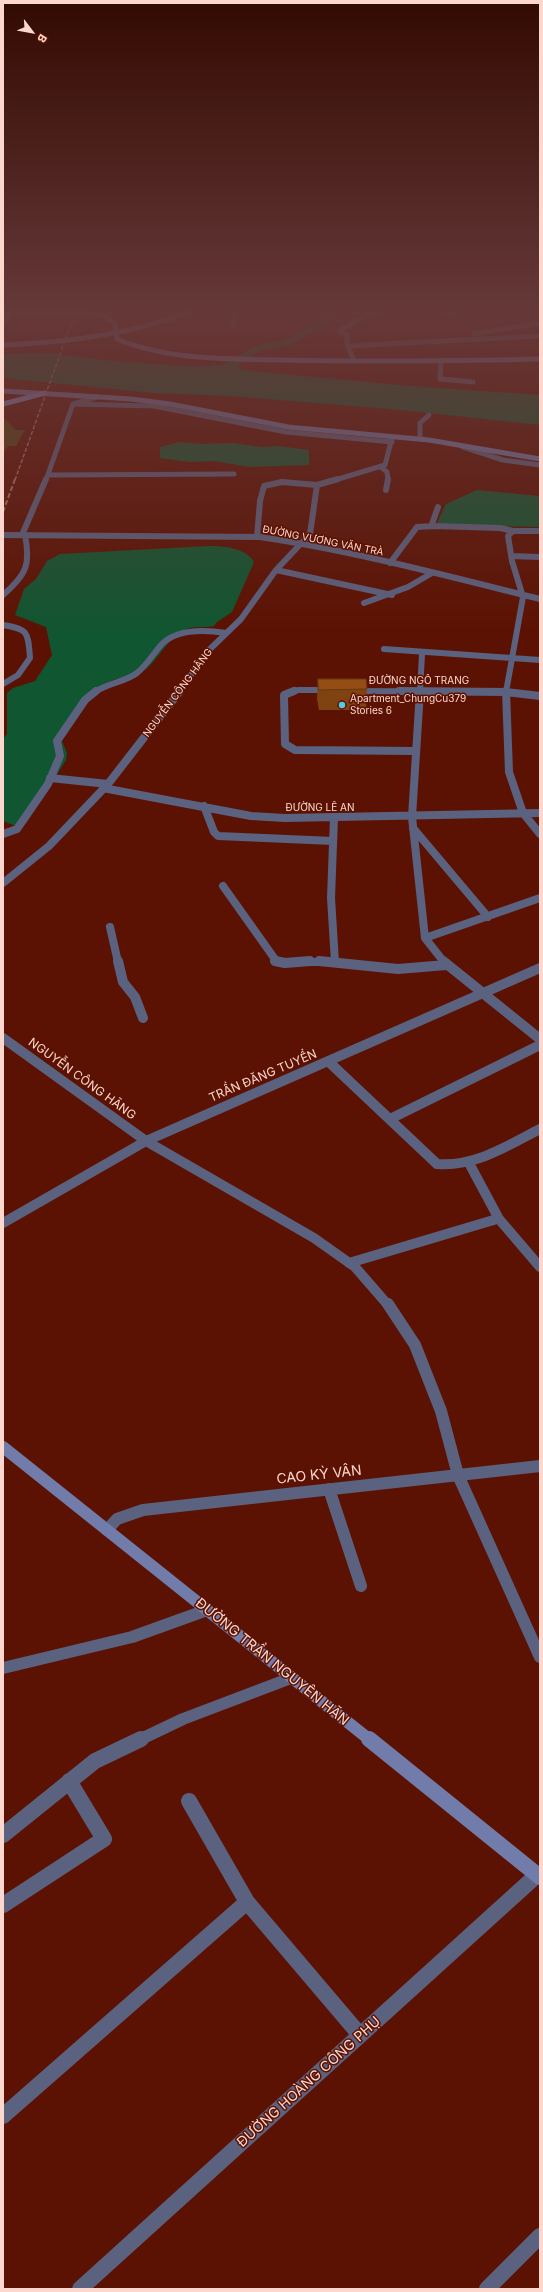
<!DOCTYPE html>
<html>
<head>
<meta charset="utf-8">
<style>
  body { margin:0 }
  #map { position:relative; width:543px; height:2292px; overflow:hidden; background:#5c1202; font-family:Inter,sans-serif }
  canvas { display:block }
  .frame { position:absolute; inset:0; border:4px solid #fcd7ce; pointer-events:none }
  .north { position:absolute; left:12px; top:12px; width:40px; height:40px; -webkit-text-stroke:3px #5c1202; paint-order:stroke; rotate:122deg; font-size:11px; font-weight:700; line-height:16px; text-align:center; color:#fcd7ce }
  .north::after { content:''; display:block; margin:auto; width:14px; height:18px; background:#fcd7ce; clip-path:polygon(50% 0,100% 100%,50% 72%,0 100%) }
</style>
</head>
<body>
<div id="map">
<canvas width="543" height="2292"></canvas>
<div class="frame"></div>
<div class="north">B</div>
</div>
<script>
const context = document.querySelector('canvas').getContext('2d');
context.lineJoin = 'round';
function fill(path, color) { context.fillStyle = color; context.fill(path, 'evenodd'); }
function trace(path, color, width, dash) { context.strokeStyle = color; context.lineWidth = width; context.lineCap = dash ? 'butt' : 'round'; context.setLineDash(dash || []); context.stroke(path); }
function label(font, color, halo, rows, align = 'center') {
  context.font = font + ' Inter,sans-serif'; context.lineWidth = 3; context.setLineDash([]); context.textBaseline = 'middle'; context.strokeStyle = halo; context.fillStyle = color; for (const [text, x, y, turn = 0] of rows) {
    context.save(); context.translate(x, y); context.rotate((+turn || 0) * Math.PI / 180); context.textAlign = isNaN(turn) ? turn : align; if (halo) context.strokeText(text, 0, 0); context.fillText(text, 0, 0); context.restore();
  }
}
const green = new Path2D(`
  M3 417 16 430H25L16 446H8L3 454Z`);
const water = new Path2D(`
  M50 353C96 360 142 364 188 366 205 367 221 364 238 365L242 370 251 371 410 386 540 395V425L401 410 231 396 153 393 3 378V354Z
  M180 442 200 444 233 443 261 447 279 446 309 450V465L249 467 214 461 190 462 160 458V447Z
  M477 490 540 496V527L439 525 437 523 446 504Z
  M209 546C224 546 246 548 254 562L232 612 217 622 214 626C206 628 195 626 187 629 168 637 161 656 146 669 135 677 120 676 109 682 97 689 64 728 62 741L67 753 66 760 27 822 16 826 3 821V739L7 734V693L13 688 35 681 52 655 46 627 15 615 24 589 36 579 47 561 60 554Z`);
const river = new Path2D(`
  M325 312H335L325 326 290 345 261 351 227 372 213 384H205L203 382 219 368 254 346 283 340 317 322Z`);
const streetFar5 = new Path2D(`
  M446 312 453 314
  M233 325 234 312
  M474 334 540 323
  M348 346 540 336
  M441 360 440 379 473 382
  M354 361 347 344V335L339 331 367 315 379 312
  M97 397 73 404 154 406 286 432 392 442
  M420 439V423L429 415
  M463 447 503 460 540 465
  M381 467 387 472 388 480
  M48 475 234 474
  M46 480 73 404
  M335 480 385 465 392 438`);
const streetFar4 = new Path2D(`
  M386 490 388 479
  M438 507 432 524 434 526 500 528 513 531
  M3 535 260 537C354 551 447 576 540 599
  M22 535 46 479
  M257 537 260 501 264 486 282 482 317 485
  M511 556 540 557
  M390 563 417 527 434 526
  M276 570 392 595
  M3 595C26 575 31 565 25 535
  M364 603 408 587 432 573
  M3 625C29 629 28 633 30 658L18 675 3 684
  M384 649 540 660
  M355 691 508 692
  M95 692C108 683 125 682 137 673 146 666 154 653 161 645 177 628 206 630 226 633
  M179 692 207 652 241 619 276 570 310 534 317 485 338 479
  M292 692 298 690H331
  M420 692 422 654
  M506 692 523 597 512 561 508 536 513 531H540`);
const streetFar3 = new Path2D(`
  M294 691 284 695 285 744 295 750 416 751
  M399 691 506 692 540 696
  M420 691 412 817 425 938 444 962
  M506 691 509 772 523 813 540 834
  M50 778 108 784
  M103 788 251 816 285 818 540 813
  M204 806 214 832 218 836 333 841
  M334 818 331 898 335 962
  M413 828 488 917
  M3 834 17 829 48 784 60 756 57 741 85 700 96 691
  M3 883 49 846 108 784 180 691
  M223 886 277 962
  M110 927 118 962
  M425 938 540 898
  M300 962H333`);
const streetFar2 = new Path2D(`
  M118 961 123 982 135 997 143 1018
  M275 961 285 963 310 961
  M319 961 398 969 446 965
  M443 961 540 1039
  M3 1038 146 1141 314 1238 355 1267 388 1305
  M329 1062 437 1164C475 1167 507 1146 540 1129
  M390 1119 540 1045
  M469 1163 499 1219 540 1267
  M3 1223 146 1141 540 968
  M349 1263 497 1219`);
const streetFar1 = new Path2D(`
  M388 1304 415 1345 441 1411 458 1475 540 1657
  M329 1489 361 1586
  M107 1530 117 1519 143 1510 540 1466
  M3 1668 132 1637 207 1610
  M139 1740 183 1719 291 1678`);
const street = new Path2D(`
  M189 1801 247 1902 360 2035
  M3 1835 95 1761 141 1739
  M3 1905 104 1839 69 1781
  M3 2116 247 1902
  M80 2289 537 1875
  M487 2289 540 2236`);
const secondaryFar2 = new Path2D(`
  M3 312 95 314 106 317 115 324 117 339C168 360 227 359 282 360 368 362 454 361 540 359
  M3 345C67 342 129 335 189 312
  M3 391 131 399 170 404 288 427 429 440 540 459`);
const secondaryFar1 = new Path2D(`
  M3 1447 370 1740`);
const secondary = new Path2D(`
  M369 1739 540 1877`);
const primary = new Path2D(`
  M3 404 45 393`);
const railFar1 = new Path2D(`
  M15 480 68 332 79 312`);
const rail = new Path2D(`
  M3 512 15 479`);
const primaryBridge = new Path2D(`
  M3 323 10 312`);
const wall = new Path2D(`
  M318 679 367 689 366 710H319L317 699Z`);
const building = new Path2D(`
  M318 679H366L367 689 319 690Z`);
const markers = [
  [342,705,4,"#57c9e2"]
];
const farStreetnames = [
  ["ĐƯỜNG VƯƠNG VĂN TRÀ",323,541,11],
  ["ĐƯỜNG NGÔ TRANG",419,681],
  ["NGUYỄN CÔNG HÃNG",178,693,-53],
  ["ĐƯỜNG LÊ AN",320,808]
];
const farPoinames = [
  ["Apartment_ChungCu379",350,699],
  ["Stories 6",350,711]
];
const streetNames = [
  ["TRẦN ĐĂNG TUYỂN",263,1076,-23],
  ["NGUYỄN CÔNG HÃNG",82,1079,36]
];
const nearStreetnames = [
  ["CAO KỲ VÂN",319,1475,-6],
  ["ĐƯỜNG TRẦN NGUYÊN HÃN",272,1662,39],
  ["ĐƯỜNG HOÀNG CÔNG PHỤ",309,2082,-42]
];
fill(green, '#514414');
fill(water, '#105630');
fill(river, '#105630');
trace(streetFar5, '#5b6280', 5);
trace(streetFar4, '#5b6280', 6);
trace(streetFar3, '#5b6280', 8);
trace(streetFar2, '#5b6280', 10);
trace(streetFar1, '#5b6280', 12);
trace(street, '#5b6280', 16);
trace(secondaryFar2, '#717cab', 5);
trace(secondaryFar1, '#717cab', 12);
trace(secondary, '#717cab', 16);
trace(primary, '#8390cd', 5);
trace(railFar1, '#ad766a', 1.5, [4, 2]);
trace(rail, '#ad766a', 2, [5, 2.5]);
trace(primaryBridge, '#8390cd', 5);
fill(wall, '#7f4312');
fill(building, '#944e15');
trace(building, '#68370f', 1);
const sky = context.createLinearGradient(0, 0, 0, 633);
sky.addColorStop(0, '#330a01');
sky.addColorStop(0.49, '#663939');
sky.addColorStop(1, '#66393900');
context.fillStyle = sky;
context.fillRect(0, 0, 543, 633);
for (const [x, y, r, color] of markers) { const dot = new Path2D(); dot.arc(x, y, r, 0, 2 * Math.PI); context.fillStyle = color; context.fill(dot); trace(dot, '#5c1202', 1.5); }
label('10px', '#fcd7ce', '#5c1202', farStreetnames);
label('10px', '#fcd7ce', '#5c1202', farPoinames, 'left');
label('12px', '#fcd7ce', '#5c1202', streetNames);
label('14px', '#fcd7ce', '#5c1202', nearStreetnames);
</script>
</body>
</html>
